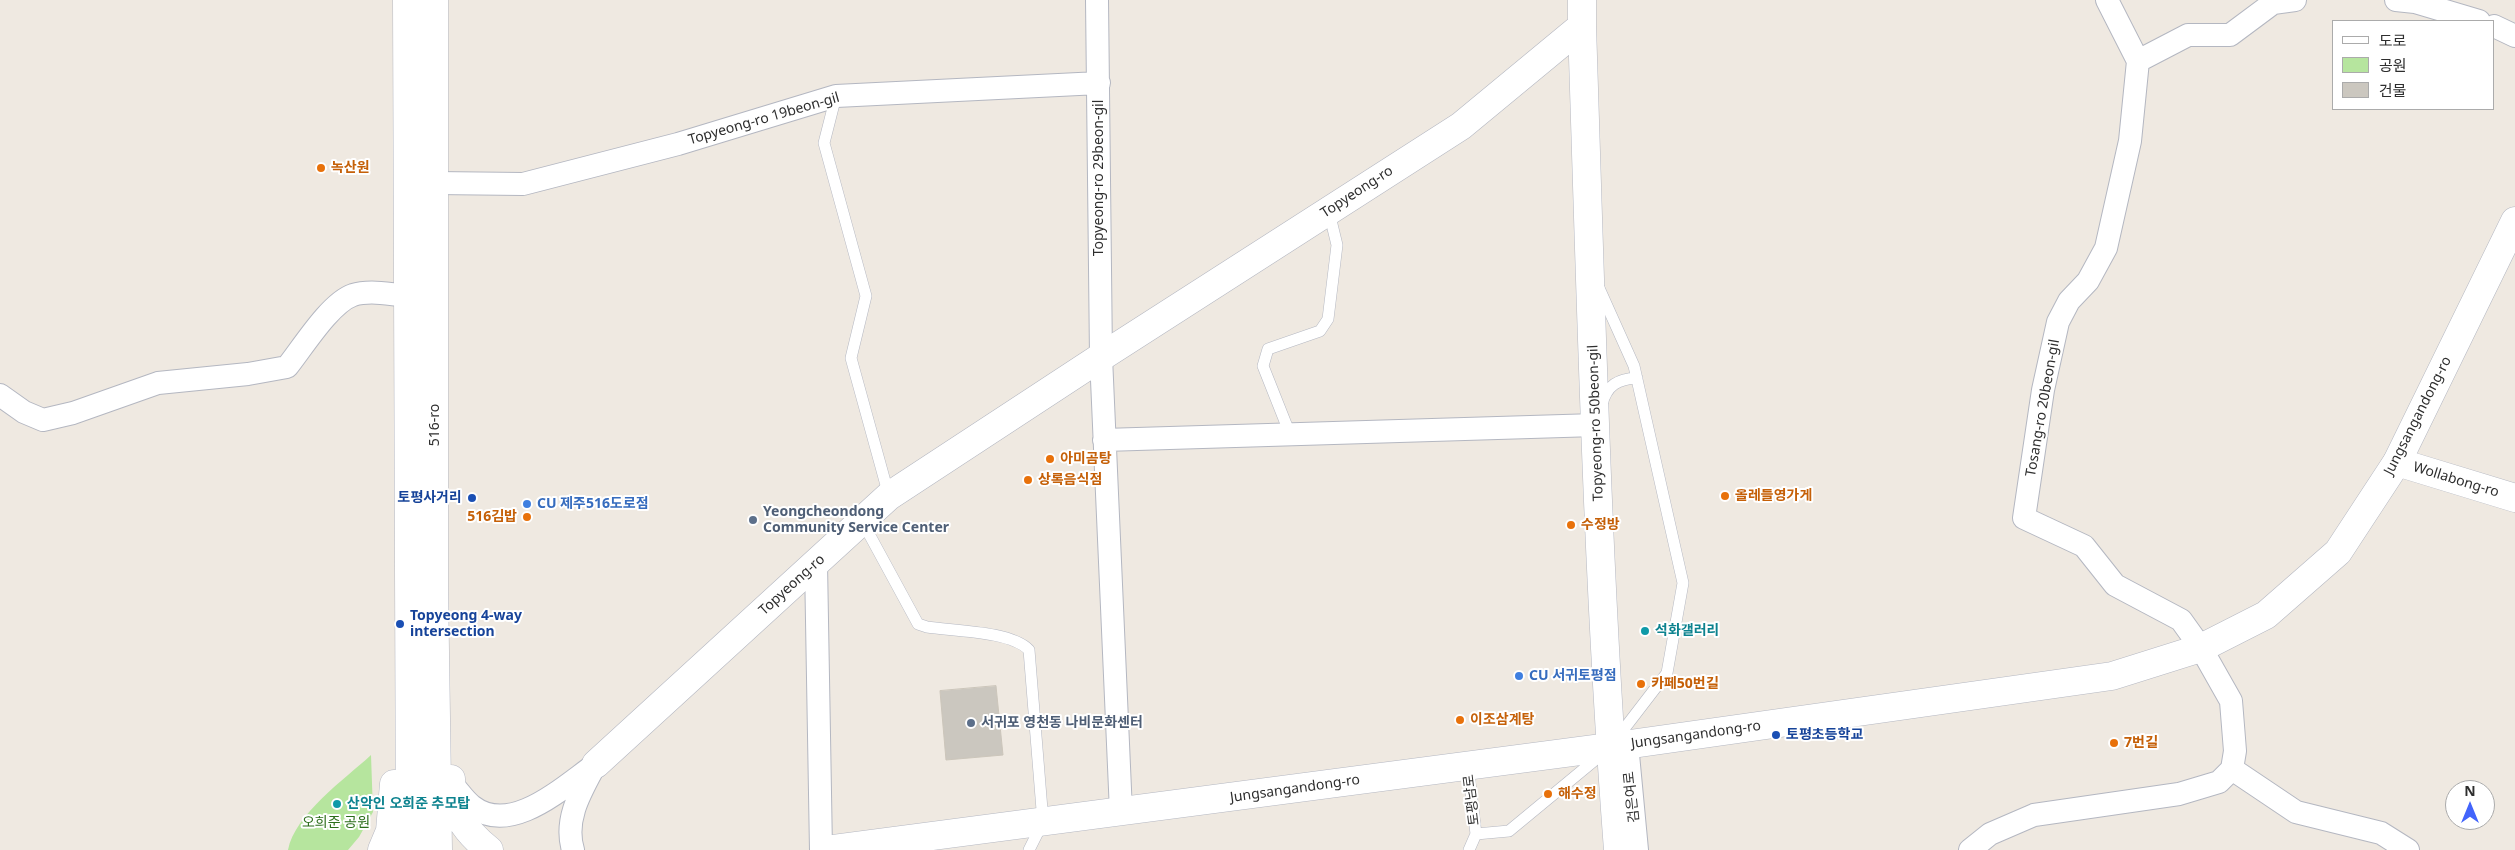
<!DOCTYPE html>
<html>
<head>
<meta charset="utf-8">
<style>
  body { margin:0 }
  #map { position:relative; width:2515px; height:850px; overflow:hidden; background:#efe9e1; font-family:"Noto Sans","Noto Sans KR",sans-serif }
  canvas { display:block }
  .legend { position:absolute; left:2332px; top:20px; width:162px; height:90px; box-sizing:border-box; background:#fff; border:1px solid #ababab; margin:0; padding:6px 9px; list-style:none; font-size:15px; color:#2e2e2e }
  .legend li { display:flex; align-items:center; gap:10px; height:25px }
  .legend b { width:25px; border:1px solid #ababab }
  .north { position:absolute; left:2445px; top:780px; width:50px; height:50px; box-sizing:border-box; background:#fff; border:1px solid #ababab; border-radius:50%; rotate:0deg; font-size:14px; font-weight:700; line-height:20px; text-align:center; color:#2e2e2e }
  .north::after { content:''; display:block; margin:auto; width:18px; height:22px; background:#4264fb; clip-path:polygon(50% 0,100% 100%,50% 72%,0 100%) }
</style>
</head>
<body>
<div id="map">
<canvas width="2515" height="850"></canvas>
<ul class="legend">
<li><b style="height:6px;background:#fff"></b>도로</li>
<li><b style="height:14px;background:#b6e59e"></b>공원</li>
<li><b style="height:14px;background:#cbc7bf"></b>건물</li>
</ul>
<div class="north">N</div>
</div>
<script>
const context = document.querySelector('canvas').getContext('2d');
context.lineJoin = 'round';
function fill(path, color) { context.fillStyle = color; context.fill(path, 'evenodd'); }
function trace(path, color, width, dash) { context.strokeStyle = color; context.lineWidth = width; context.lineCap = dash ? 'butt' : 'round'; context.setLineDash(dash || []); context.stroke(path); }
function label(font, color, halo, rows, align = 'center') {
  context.font = font + ' "Noto Sans","Noto Sans KR",sans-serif'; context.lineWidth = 4; context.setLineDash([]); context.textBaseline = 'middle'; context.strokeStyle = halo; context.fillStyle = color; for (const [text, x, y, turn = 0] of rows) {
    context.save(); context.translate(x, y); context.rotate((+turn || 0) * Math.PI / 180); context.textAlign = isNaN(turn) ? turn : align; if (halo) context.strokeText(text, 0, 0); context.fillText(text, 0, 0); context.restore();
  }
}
const green = new Path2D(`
  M371 755 373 812 359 837 348 850H288C295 814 345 779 371 755Z`);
const building = new Path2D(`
  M996 686 1003 755 946 760 940 691Z`);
const service = new Path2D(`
  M836 96 824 143 866 296 851 358 889 496
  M1599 288 1634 366 1683 583 1667 673 1614 742
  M1602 404C1607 385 1618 379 1637 378
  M1290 434 1263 366 1268 349 1320 331 1328 319 1337 245 1329 212
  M862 521 918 624 927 627C953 631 1011 631 1029 650L1043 822 1029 850
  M1468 766 1476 834 1469 850
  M1476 834 1509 831 1601 755`);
const minor = new Path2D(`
  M1097 0 1101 357 1121 812
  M2396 0 2415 2 2479 21
  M2494 26 2515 36
  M2138 61 2188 35H2230L2273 3 2295 0
  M435 183 523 184 678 144 836 96 1099 83
  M0 395 24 412 43 420 73 413 158 383 248 374 287 367C303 347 330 303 353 295 369 290 391 294 408 296
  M1104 440 1596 425
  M816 563 821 850
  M1627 744 1637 850
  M2232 769 2296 812 2381 833 2408 850
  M451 783C458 790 464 800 472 806 511 837 564 786 596 764
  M573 850C564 820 580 793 594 767
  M1970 850 1990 834 2034 815 2179 794 2219 782 2232 769 2235 751 2231 701 2201 648 2181 620 2115 585 2084 546 2024 518 2043 390 2058 322 2069 301 2088 281 2106 248 2130 141 2138 61 2107 0`);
const tertiary = new Path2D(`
  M1582 26C1591 301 1597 576 1618 850
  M2397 462 2515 498
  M596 764 889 496 1101 357 1461 126 1582 26V0`);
const secondary = new Path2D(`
  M407 0 410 850
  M434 0V586L438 850
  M451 779C452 812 464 830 489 850
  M382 850 390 831 394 784
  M826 850 1610 747 2112 676 2201 648 2266 615 2338 552 2397 462 2515 221`);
const markers = [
  [321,168,5,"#e8710a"],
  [1050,459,5,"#e8710a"],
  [1028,480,5,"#e8710a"],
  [1725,496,5,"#e8710a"],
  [472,498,5,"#1a4fb4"],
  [527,504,5,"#3f7fe0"],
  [527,517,5,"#e8710a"],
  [753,520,5,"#5c6f8a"],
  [1571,525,5,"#e8710a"],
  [400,624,5,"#1a4fb4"],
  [1645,631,5,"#0f9aa8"],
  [1519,676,5,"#3f7fe0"],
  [1641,684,5,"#e8710a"],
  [1460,720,5,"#e8710a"],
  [971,723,5,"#5c6f8a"],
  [1776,735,5,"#1a4fb4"],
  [2114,743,5,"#e8710a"],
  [1548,794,5,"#e8710a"],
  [337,804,5,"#0f9aa8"]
];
const streetNames = [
  ["Topyeong-ro 19beon-gil",764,119,-16],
  ["Topyeong-ro 29beon-gil",1099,178,-90],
  ["Topyeong-ro",1357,192,-33],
  ["Tosang-ro 20beon-gil",2043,408,-80],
  ["Jungsangandong-ro",2418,416,-63],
  ["Topyeong-ro 50beon-gil",1596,423,-92],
  ["516-ro",435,425,-90],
  ["Wollabong-ro",2456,480,17],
  ["Topyeong-ro",792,585,-42],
  ["Jungsangandong-ro",1696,735,-8],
  ["Jungsangandong-ro",1295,789,-8],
  ["검은여로",1632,797,-96],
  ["토평남로",1472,800,-97]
];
const foodNames = [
  ["녹산원",331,168],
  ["아미곰탕",1060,459],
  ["상록음식점",1038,480],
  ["올레들영가게",1735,496],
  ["516김밥",517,517,"right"],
  ["수정방",1581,525],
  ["카페50번길",1651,684],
  ["이조삼계탕",1470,720],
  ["7번길",2124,743],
  ["해수정",1558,794]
];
const transitNames = [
  ["토평사거리",462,498,"right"],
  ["Topyeong 4-way",410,616],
  ["intersection",410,632],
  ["토평초등학교",1786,735]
];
const shopNames = [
  ["CU 제주516도로점",537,504],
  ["CU 서귀토평점",1529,676]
];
const serviceNames = [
  ["Yeongcheondong",763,512],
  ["Community Service Center",763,528],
  ["서귀포 영천동 나비문화센터",981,723]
];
const cultureNames = [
  ["석화갤러리",1655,631],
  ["산악인 오희준 추모탑",347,804]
];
const parkNames = [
  ["오희준 공원",336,823]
];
fill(green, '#b6e59e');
fill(building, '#cbc7bf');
trace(building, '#cbc5ba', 1);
trace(service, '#b4b7c1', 12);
trace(minor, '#b4b7c1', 24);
trace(tertiary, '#b4b7c1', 29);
trace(secondary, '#b4b7c1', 29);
trace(service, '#fff', 11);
trace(minor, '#fff', 22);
trace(tertiary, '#fff', 28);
trace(secondary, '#fff', 28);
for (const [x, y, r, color] of markers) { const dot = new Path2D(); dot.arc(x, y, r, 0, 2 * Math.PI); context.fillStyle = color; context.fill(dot); trace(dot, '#fff', 2); }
label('14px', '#2e2e2e', '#fff', streetNames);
label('bold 14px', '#c56008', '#fff', foodNames, 'left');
label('bold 14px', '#164399', '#fff', transitNames, 'left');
label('bold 14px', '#366cbe', '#fff', shopNames, 'left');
label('bold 14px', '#4e5e75', '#fff', serviceNames, 'left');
label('bold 14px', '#0d838f', '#fff', cultureNames, 'left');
label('14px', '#2c6e1b', '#fff', parkNames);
</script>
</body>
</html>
